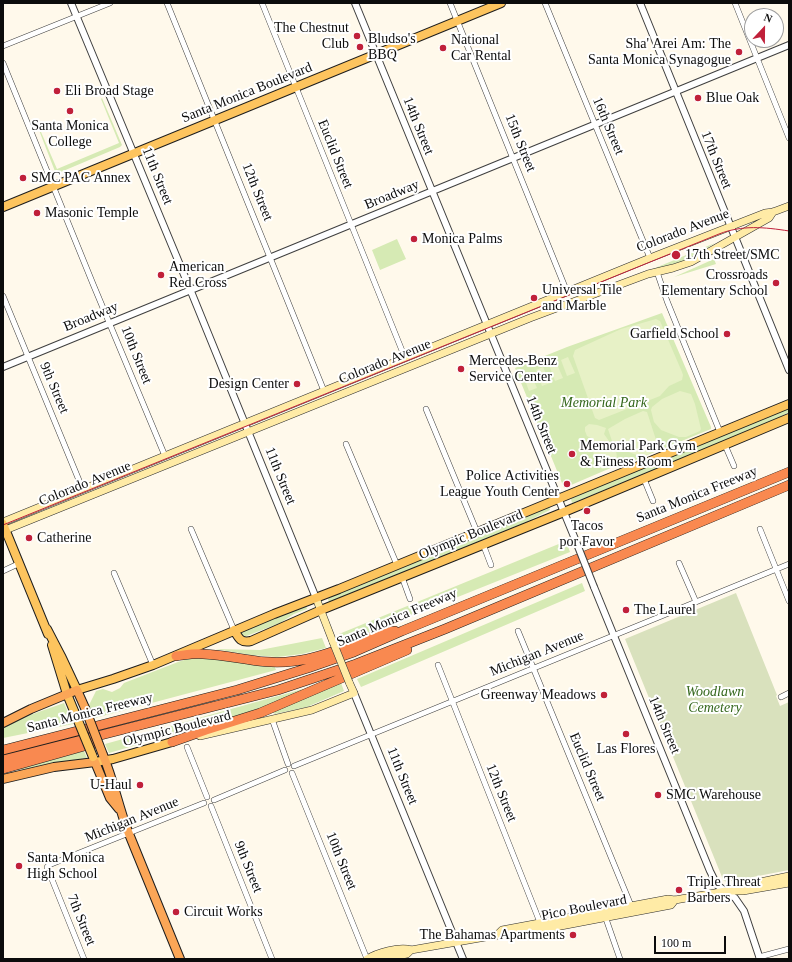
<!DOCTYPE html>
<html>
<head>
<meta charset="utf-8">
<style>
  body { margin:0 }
  #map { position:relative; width:792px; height:962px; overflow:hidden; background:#fff9eb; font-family:Georgia,serif }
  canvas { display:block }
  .frame { position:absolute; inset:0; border:4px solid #0c0c0c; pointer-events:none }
  .north { position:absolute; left:744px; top:8px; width:40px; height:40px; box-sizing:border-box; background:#fff; border:1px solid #9e9e9e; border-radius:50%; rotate:22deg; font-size:11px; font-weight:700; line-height:16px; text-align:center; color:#0c0c0c }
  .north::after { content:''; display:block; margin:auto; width:14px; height:18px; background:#c0203a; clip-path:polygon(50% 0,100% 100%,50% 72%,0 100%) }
  .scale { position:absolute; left:654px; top:936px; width:72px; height:18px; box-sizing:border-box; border:2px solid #0c0c0c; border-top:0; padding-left:5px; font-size:12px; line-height:14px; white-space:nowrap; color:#0c0c0c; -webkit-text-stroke:3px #fff; paint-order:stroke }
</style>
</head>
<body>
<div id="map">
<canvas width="792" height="962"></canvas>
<div class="frame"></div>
<div class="north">N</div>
<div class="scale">100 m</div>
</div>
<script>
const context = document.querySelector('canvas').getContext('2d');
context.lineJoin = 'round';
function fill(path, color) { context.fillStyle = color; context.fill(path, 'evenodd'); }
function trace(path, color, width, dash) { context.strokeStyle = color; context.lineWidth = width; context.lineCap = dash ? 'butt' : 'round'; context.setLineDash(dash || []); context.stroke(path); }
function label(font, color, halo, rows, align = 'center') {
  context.font = font + ' Georgia,serif'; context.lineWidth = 4; context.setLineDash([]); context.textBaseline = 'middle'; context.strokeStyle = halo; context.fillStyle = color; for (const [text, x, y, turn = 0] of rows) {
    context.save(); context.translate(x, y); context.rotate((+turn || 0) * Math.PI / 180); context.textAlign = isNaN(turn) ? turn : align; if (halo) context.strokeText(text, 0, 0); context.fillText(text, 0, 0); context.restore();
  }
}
const green = new Path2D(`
  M102 98 122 145 120 147 56 174 37 125H38L57 169 119 143 101 99Z
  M397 239 406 259 380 270 372 250Z
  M715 243 688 260 648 271Z
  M714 259 716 264 674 277Z
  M662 313 711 427V429L623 465 613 467 564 488 515 368 567 347Z
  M789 408V412L767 424 572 503 571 499 587 491Z
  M549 506 550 510 524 523 329 602 328 599 329 598 342 592Z
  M566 541 570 552 343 643 339 634Z
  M582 583 585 591 361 687 357 679Z
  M306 605 307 609 294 614 280 623 244 637 241 634V631Z
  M322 638 326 648 302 654 277 657 251 655 215 649 260 650Z
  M196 656 274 665 276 670 95 718 89 705 96 691 103 689 112 692 120 688 124 683 178 662Z
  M341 683 344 691 307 707 275 714 273 712Z
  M303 689V691L247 713 109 753 105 744Z
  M64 703 73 724 3 738V728L30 715Z
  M84 751 87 758 47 764 19 770H15Z`);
const cemetery = new Path2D(`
  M736 593 777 695 776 696 780 706 789 702V870L727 882 724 881 722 877 625 639Z`);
const pitch = new Path2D(`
  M656 319 660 321 682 372 683 375 682 380 669 386 660 396 599 420 595 418 573 356 575 350 621 329Z
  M568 357 575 373 567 376 561 360Z
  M556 362 563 378 555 381 549 365Z
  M543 367 550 383 542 386 536 370Z
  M530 372 537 388 529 391 523 375Z
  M680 391 691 394 695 404 701 429 700 431 686 437H679L661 430 654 422 651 410 652 407 662 399Z
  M643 411 647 412 659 449 642 457 639 456 616 447 613 444 608 429 625 419Z
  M589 424 597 425 606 428 604 434 609 441 608 445C615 446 617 452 617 459L610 462 608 468 602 469 598 464 589 442 593 439 587 436 585 431V427Z`);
const minor = new Path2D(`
  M167 3 324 391
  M262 3 405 358
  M450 3 567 292
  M545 3 650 258
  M735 3 789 138
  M3 46 110 3
  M3 63 93 284 165 456
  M657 272 667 301 720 432
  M3 296 83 490
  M426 409 477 532
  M346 444 397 565
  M725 445 734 466
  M644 479 653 501
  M191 529 234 630
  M760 529 789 601
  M483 544 491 565
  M679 563 696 602
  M3 571 18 564
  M114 573 153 665
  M402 577 410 599
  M518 631 632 908
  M438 665 541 925
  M781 697 789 693
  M272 719 288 764
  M187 747 207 797
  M294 766 789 564
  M292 773 367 959
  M214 800 285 770
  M211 806 272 959
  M605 916 620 959
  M759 957 789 949
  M84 959 47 867 49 865 204 803`);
const tertiary = new Path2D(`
  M71 3 190 289 316 598
  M355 3 575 539
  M640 3 789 370
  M3 367 789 45
  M594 587 710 871 717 885 735 898 744 911 760 959
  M354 693 463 959`);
const secondary = new Path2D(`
  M3 522 650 258 765 213 773 212 789 206
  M3 531 530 318 648 274 673 268 691 262 769 218 773 212
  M316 598 333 642
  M200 736 312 710 354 693 349 682
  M732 891H743L789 883
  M497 935 502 930 668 899 675 900 726 891 741 886 789 876
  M367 959C377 953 400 946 411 950L497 935 503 937 671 905 675 900
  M381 959 407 954 411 950`);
const primary = new Path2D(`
  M3 207 501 3
  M3 524 48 634
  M47 629 61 656 77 690 113 679 153 665 274 614 339 589 789 404
  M234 630C239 639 241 643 251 641L321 610 564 512 789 418
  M52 645 67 694 74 711
  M93 758 95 762 113 759 172 742`);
const trunk = new Path2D(`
  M3 723 31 709 77 690 85 708
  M103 755C113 779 118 804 127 829L180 959
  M3 779 54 767 95 762 110 798 119 809`);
const motorway = new Path2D(`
  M176 656C185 655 194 653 203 654 235 655 261 666 295 661 314 659 333 652 351 645 366 640 379 632 395 631
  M172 742 206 730 260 713 407 650
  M3 750 237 690 308 668 354 652 402 631 789 472
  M3 760 278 690 356 664 445 629 789 485
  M3 769 95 743`);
const tram = new Path2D(`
  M3 525 719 234C742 225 764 227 789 231`);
const tertiaryBridge = new Path2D(`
  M575 539 594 587`);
const secondaryBridge = new Path2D(`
  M333 642 349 682`);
const primaryBridge = new Path2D(`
  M74 711 93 757`);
const trunkBridge = new Path2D(`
  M85 708 103 755`);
const markers = [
  [357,36,4,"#c0203a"],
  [360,47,4,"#c0203a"],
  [443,48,4,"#c0203a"],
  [739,52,4,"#c0203a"],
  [57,91,4,"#c0203a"],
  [698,98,4,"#c0203a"],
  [70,111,4,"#c0203a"],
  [23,178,4,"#c0203a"],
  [37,213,4,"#c0203a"],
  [414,239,4,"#c0203a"],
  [676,255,5,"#c0203a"],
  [161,275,4,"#c0203a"],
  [776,283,4,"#c0203a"],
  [534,298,4,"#c0203a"],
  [727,334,4,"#c0203a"],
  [461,369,4,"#c0203a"],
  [297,384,4,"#c0203a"],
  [572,454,4,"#c0203a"],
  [567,484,4,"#c0203a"],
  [587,511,4,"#c0203a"],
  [29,538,4,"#c0203a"],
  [626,610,4,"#c0203a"],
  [604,695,4,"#c0203a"],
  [626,734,4,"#c0203a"],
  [140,785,4,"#c0203a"],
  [658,795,4,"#c0203a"],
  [19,866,4,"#c0203a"],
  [679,890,4,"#c0203a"],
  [176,912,4,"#c0203a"],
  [573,935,4,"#c0203a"]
];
const poiNames = [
  ["The Chestnut",349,28,"right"],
  ["Club",349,44,"right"],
  ["Bludso's",368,39],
  ["BBQ",368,55],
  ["National",451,40],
  ["Car Rental",451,56],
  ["Sha' Arei Am: The",731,44,"right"],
  ["Santa Monica Synagogue",731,60,"right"],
  ["Eli Broad Stage",65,91],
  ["Blue Oak",706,98],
  ["Santa Monica",70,126,"center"],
  ["College",70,142,"center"],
  ["SMC PAC Annex",31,178],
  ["Masonic Temple",45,213],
  ["Monica Palms",422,239],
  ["17th Street/SMC",685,255],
  ["American",169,267],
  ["Red Cross",169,283],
  ["Crossroads",768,275,"right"],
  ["Elementary School",768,291,"right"],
  ["Universal Tile",542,290],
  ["and Marble",542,306],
  ["Garfield School",719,334,"right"],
  ["Mercedes-Benz",469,361],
  ["Service Center",469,377],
  ["Design Center",289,384,"right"],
  ["Memorial Park Gym",580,446],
  ["& Fitness Room",580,462],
  ["Police Activities",559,476,"right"],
  ["League Youth Center",559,492,"right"],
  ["Tacos",587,526,"center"],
  ["por Favor",587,542,"center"],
  ["Catherine",37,538],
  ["The Laurel",634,610],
  ["Greenway Meadows",596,695,"right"],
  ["Las Flores",626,749,"center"],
  ["U-Haul",132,785,"right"],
  ["SMC Warehouse",666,795],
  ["Santa Monica",27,858],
  ["High School",27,874],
  ["Triple Threat",687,882],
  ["Barbers",687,898],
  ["Circuit Works",184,912],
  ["The Bahamas Apartments",565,935,"right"]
];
const streetNames = [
  ["Santa Monica Boulevard",247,93,-22],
  ["14th Street",418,126,68],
  ["16th Street",608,126,67],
  ["15th Street",520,143,68],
  ["Euclid Street",335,154,68],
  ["17th Street",716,160,68],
  ["11th Street",157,176,68],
  ["12th Street",257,192,68],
  ["Broadway",392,195,-22],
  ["Colorado Avenue",683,231,-21],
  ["Broadway",91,317,-22],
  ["10th Street",136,355,68],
  ["Colorado Avenue",385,362,-22],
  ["9th Street",54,388,67],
  ["14th Street",541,425,68],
  ["11th Street",280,476,68],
  ["Colorado Avenue",85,484,-22],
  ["Santa Monica Freeway",697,495,-22],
  ["Olympic Boulevard",471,535,-22],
  ["Santa Monica Freeway",397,618,-23],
  ["Michigan Avenue",537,654,-22],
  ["Santa Monica Freeway",90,713,-14],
  ["14th Street",664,725,67],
  ["Olympic Boulevard",177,729,-14],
  ["Euclid Street",587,767,67],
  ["11th Street",402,776,68],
  ["12th Street",501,793,68],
  ["Michigan Avenue",132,820,-22],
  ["10th Street",341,861,68],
  ["9th Street",248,867,68],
  ["Pico Boulevard",584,908,-11],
  ["7th Street",81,920,68]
];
const parkNames = [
  ["Memorial Park",604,403],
  ["Woodlawn",715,692],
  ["Cemetery",715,708]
];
fill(green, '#d6eab4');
fill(cemetery, '#d9e1bd');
fill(pitch, '#e7f1c6');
trace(minor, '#3f3f3f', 6);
trace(tertiary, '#3f3f3f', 8);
trace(secondary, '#2e2e2e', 8);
trace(primary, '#1d1d1d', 10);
trace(trunk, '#1d1d1d', 10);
trace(motorway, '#1d1d1d', 10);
trace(minor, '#fff', 5);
trace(tertiary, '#fff', 6);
trace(secondary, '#ffeba6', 7);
trace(primary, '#fdc45e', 8);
trace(trunk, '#fba657', 8);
trace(motorway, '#f98950', 9);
trace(tram, '#c0203a', 1);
trace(tertiaryBridge, '#3f3f3f', 8, []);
trace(secondaryBridge, '#2e2e2e', 8, []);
trace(primaryBridge, '#1d1d1d', 10, []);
trace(trunkBridge, '#1d1d1d', 10, []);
trace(tertiaryBridge, '#fff', 6);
trace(secondaryBridge, '#ffeba6', 7);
trace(primaryBridge, '#fdc45e', 8);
trace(trunkBridge, '#fba657', 8);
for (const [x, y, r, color] of markers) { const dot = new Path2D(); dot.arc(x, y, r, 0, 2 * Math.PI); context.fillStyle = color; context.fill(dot); trace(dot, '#fff', 1.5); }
label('14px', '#0c0c0c', '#fff', poiNames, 'left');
label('14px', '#0c0c0c', '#fff', streetNames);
label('italic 14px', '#33661b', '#fff', parkNames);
</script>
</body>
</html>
